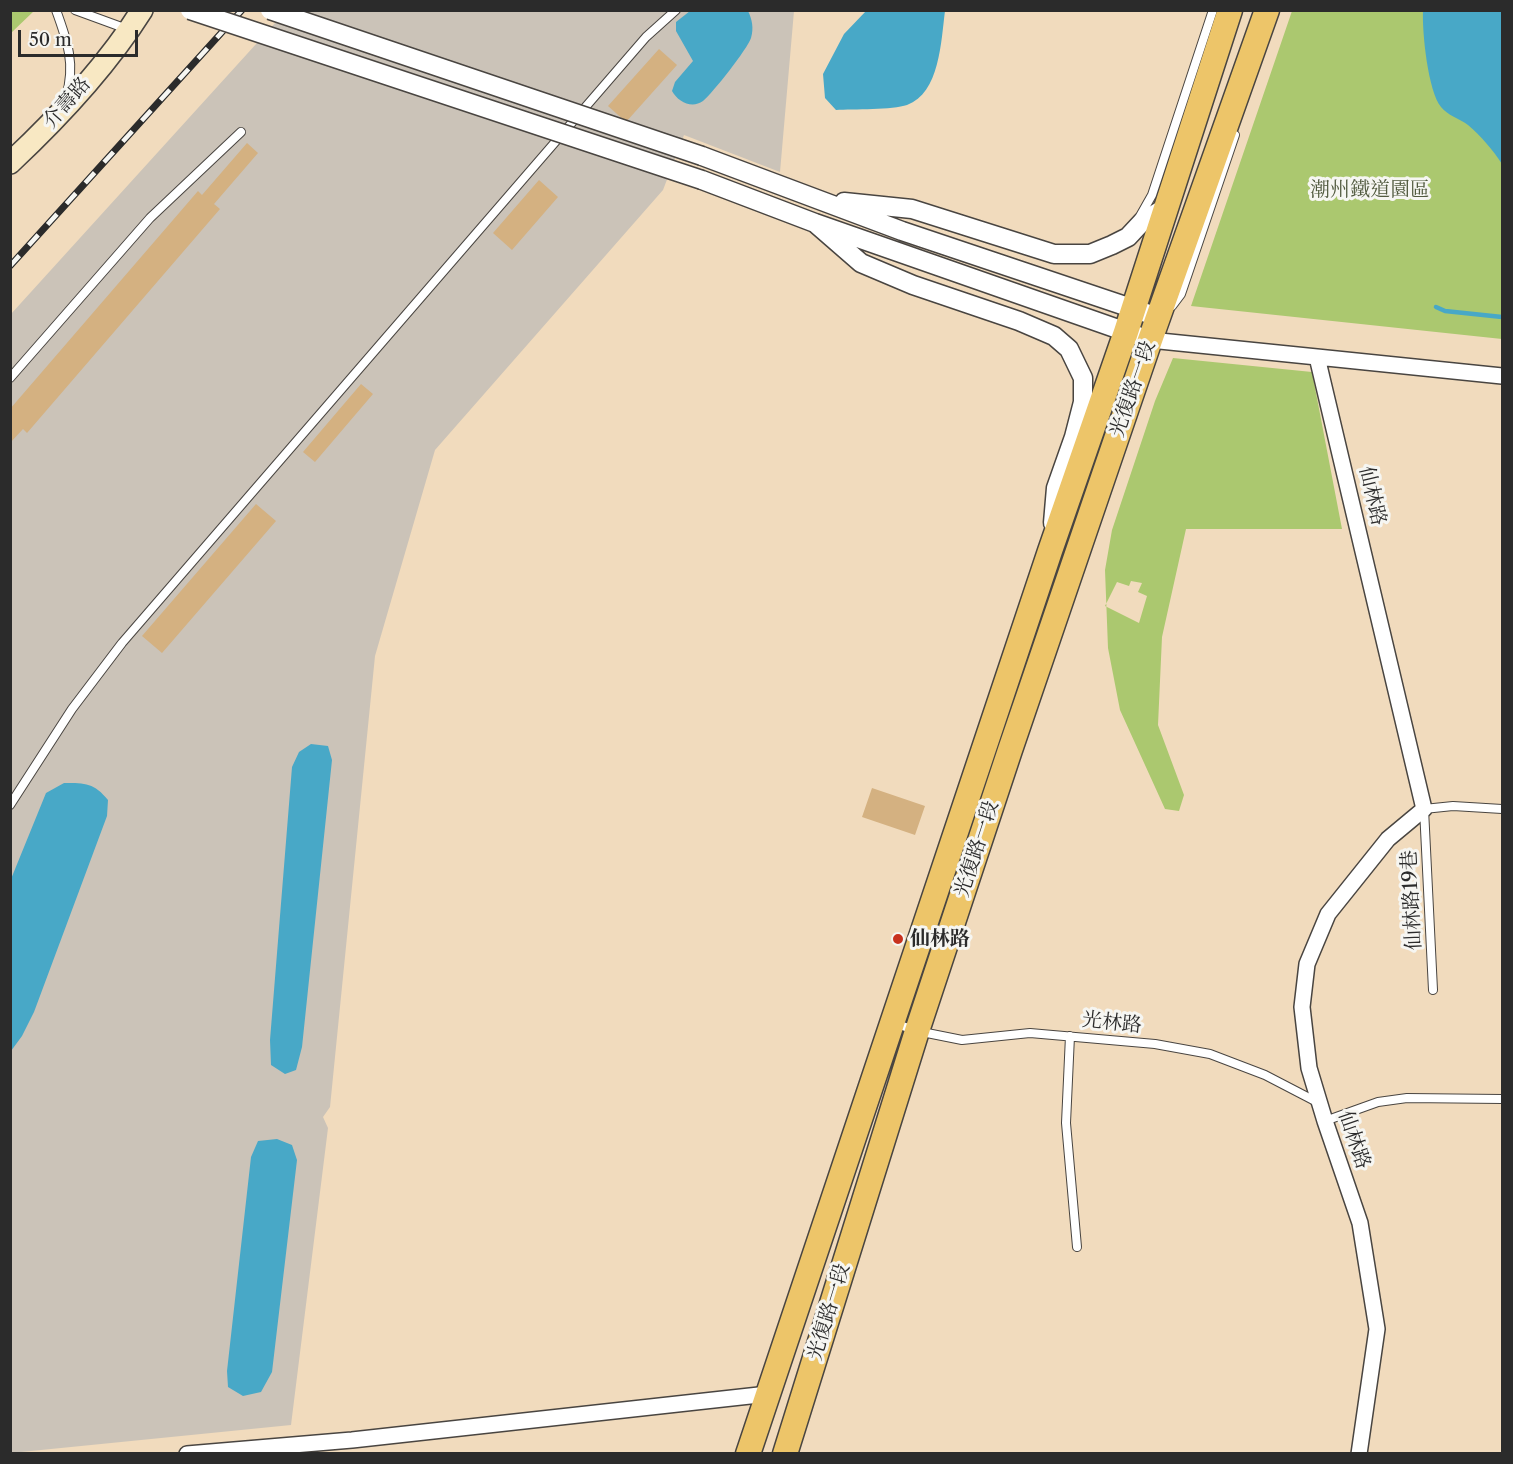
<!DOCTYPE html>
<html>
<head>
<meta charset="utf-8">
<style>
  body { margin:0 }
  #map { position:relative; width:1513px; height:1464px; overflow:hidden; background:#f1dbbd; font-family:"Libre Caslon Text",serif }
  canvas { display:block }
  .frame { position:absolute; inset:0; border:12px solid #2b2b2b; pointer-events:none }
  .scale { position:absolute; left:18px; top:30px; width:120px; height:27px; box-sizing:border-box; border:3px solid #2b2b2b; border-top:0; padding-left:8px; font-size:18px; line-height:21px; white-space:nowrap; color:#2b2b2b; -webkit-text-stroke:4px #f6f6f2; paint-order:stroke }
</style>
</head>
<body>
<div id="map">
<canvas width="1513" height="1464"></canvas>
<div class="frame"></div>
<div class="scale">50 m</div>
</div>
<script>
const context = document.querySelector('canvas').getContext('2d');
context.lineJoin = 'round';
function fill(path, color) { context.fillStyle = color; context.fill(path, 'evenodd'); }
function trace(path, color, width, dash) { context.strokeStyle = color; context.lineWidth = width; context.lineCap = dash ? 'butt' : 'round'; context.setLineDash(dash || []); context.stroke(path); }
function label(font, color, halo, rows, align = 'center') {
  context.font = font + ' "Libre Caslon Text","Noto Serif TC",serif'; context.lineWidth = 6; context.setLineDash([]); context.textBaseline = 'middle'; context.strokeStyle = halo; context.fillStyle = color; for (const [text, x, y, turn = 0] of rows) {
    context.save(); context.translate(x, y); context.rotate((+turn || 0) * Math.PI / 180); context.textAlign = isNaN(turn) ? turn : align; if (halo) context.strokeText(text, 0, 0); context.fillText(text, 0, 0); context.restore();
  }
}
const industrial = new Path2D(`
  M286 11H794L780 172 684 135 663 190 435 450 375 656 330 1107 323 1117 328 1128 291 1425 11 1453V314Z`);
const green = new Path2D(`
  M11 10H34V11L11 33Z
  M1292 11H1502V339L1191 306Z
  M1173 358 1312 372 1342 529H1186L1162 637 1158 725 1184 795 1179 811 1165 809 1120 710 1108 648 1105 570 1112 530 1155 401ZM1131 581 1142 583 1138 592 1147 596 1139 623 1105 606 1117 582 1129 586Z`);
const water = new Path2D(`
  M690 11H748C752 19 754 28 751 38 748 48 712 94 703 101 692 109 678 102 672 91L675 82 693 61 676 31V22Z
  M866 11H945C941 41 940 93 907 105 893 110 853 109 836 110L825 98 823 74 844 34Z
  M1423 11H1502V164C1493 150 1481 136 1468 125 1460 119 1447 115 1441 107 1428 91 1422 32 1423 11Z
  M311 744 328 746 332 760 302 1047 296 1070 285 1074 271 1065 270 1040 292 767 299 752Z
  M64 783C86 783 94 783 108 800L107 816 34 1012 22 1036 11 1051V879L46 793Z
  M277 1139 292 1145 297 1160 272 1372 261 1392 243 1396 228 1387 227 1371 251 1157 258 1141Z`);
const stream = new Path2D(`
  M1436 307 1445 311 1502 317`);
const building = new Path2D(`
  M659 49 677 65 626 122 608 106Z
  M247 143 258 153 214 204 220 209 27 433 23 429 10 443V409L198 191 202 195Z
  M539 180 558 197 512 250 493 233Z
  M361 384 373 394 315 462 303 452Z
  M256 504 276 521 162 653 142 636Z
  M872 788 925 806 915 835 862 817Z`);
const service = new Path2D(`
  M56 10C67 40 76 65 66 96
  M75 10 127 29
  M1139 218 1152 195 1213 10
  M1172 306 1181 294 1235 135
  M10 378 150 218 241 132
  M10 805 72 709 122 643 646 37 676 10
  M1433 990 1424 809 1453 806 1502 809
  M894 1023 917 1031 962 1040 1030 1033 1155 1044 1210 1054 1265 1075 1317 1102
  M1070 1036 1066 1123 1077 1247
  M1325 1121 1378 1102 1407 1098 1502 1099`);
const minor = new Path2D(`
  M1150 340 1317 357 1424 809 1388 839 1328 914 1307 964 1302 1007 1309 1068 1325 1121 1360 1223 1377 1329 1359 1454
  M1317 357 1502 376
  M187 1454 352 1440 768 1394`);
const tertiary = new Path2D(`
  M702 156 902 231 1158 317
  M702 180 815 223 1138 336
  M844 202 912 209 1054 254H1090L1112 245 1128 237 1142 222 1168 206
  M815 223 861 263 913 285 1019 321 1054 336 1069 349 1083 378V402L1074 437 1056 488 1053 523`);
const secondary = new Path2D(`
  M10 163C57 119 108 64 142 10`);
const primary = new Path2D(`
  M748 1454 1050 551 1126 332 1230 10
  M785 1454 917 1031 1010 750 1150 340 1267 10`);
const rail = new Path2D(`
  M10 266 242 10`);
const tertiaryBridge = new Path2D(`
  M190 10 702 180
  M270 10 702 156`);
const markers = [
  [898,939,6,"#c8321e"]
];
const streetNames = [
  ["介壽路",67,103,-49],
  ["光復路一段",1133,389,-71],
  ["仙林路",1372,496,77],
  ["光復路一段",977,849,-72],
  ["仙林路19巷",1412,900,-93],
  ["光林路",1112,1023,6],
  ["仙林路",1354,1140,71],
  ["光復路一段",829,1312,-73]
];
const parkNames = [
  ["潮州鐵道園區",1370,190]
];
const poiNames = [
  ["仙林路",910,939]
];
fill(industrial, '#cbc3b8');
fill(green, '#abc86f');
fill(water, '#48a8c7');
trace(stream, '#48a8c7', 4.5);
fill(building, '#d4b181');
trace(service, '#494541', 10);
trace(minor, '#494541', 18);
trace(tertiary, '#494541', 21);
trace(secondary, '#494541', 24);
trace(primary, '#494541', 27);
trace(service, '#fff', 8);
trace(minor, '#fff', 15);
trace(tertiary, '#fff', 18);
trace(secondary, '#f8e8c3', 21);
trace(primary, '#edc569', 24);
trace(rail, '#2b2b2b', 7);
trace(rail, '#f6f6f2', 4.5, [14]);
trace(tertiaryBridge, '#494541', 21, []);
trace(tertiaryBridge, '#fff', 18);
for (const [x, y, r, color] of markers) { const dot = new Path2D(); dot.arc(x, y, r, 0, 2 * Math.PI); context.fillStyle = color; context.fill(dot); trace(dot, '#f6f6f2', 2); }
label('20px', '#2b2b2b', '#f6f6f2', streetNames);
label('20px', '#515a3f', '#f6f6f2', parkNames);
label('bold 20px', '#2b2b2b', '#f6f6f2', poiNames, 'left');
</script>
</body>
</html>
